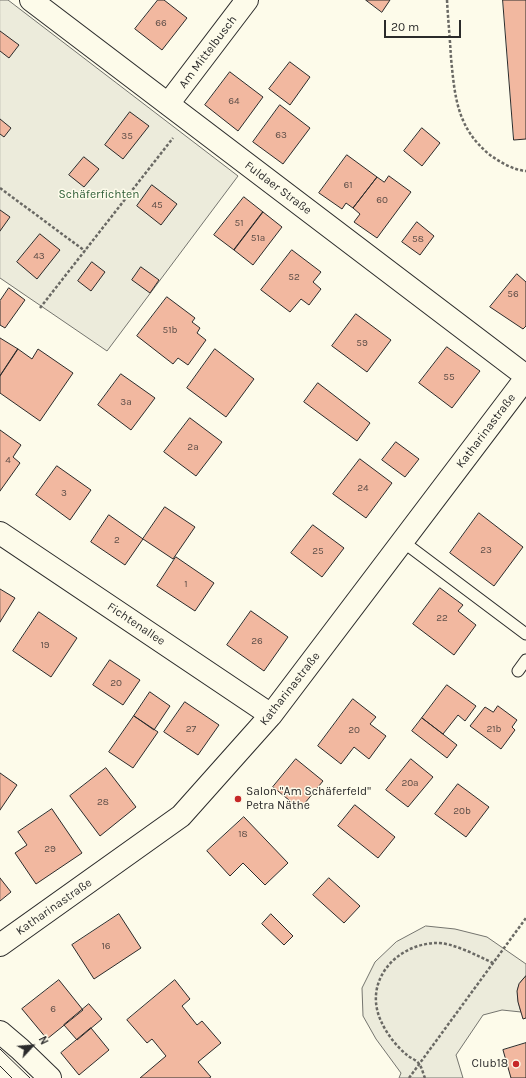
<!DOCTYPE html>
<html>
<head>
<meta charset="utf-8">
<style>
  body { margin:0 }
  #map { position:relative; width:526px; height:1078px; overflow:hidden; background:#fdfbea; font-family:Karla,sans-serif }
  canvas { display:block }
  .north { position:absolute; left:12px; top:1026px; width:40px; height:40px; -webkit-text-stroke:3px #fdfbea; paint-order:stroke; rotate:64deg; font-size:11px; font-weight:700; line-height:16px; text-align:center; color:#2b2b2b }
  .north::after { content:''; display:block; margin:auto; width:14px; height:18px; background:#2b2b2b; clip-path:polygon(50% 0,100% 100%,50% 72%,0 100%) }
  .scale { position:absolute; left:384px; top:20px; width:77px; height:18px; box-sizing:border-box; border:2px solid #2b2b2b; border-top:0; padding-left:5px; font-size:12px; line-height:14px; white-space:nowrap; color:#2b2b2b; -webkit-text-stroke:3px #fdfbea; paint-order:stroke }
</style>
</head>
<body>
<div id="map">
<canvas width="526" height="1078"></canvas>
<div class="north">N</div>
<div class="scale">20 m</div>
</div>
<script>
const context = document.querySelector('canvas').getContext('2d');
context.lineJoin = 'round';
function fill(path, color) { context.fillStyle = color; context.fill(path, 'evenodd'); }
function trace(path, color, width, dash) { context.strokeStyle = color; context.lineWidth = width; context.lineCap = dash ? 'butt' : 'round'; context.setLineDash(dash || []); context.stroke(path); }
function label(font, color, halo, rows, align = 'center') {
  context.font = font + ' Karla,sans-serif'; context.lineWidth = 3; context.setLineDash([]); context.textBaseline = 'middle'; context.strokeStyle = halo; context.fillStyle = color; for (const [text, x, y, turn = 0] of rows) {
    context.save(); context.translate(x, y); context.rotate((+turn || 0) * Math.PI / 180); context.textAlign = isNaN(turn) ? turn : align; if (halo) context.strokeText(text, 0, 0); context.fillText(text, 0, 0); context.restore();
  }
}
const green = new Path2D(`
  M0 0H8L238 176 107 351 0 278Z
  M426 926 455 929 487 937 526 964V976C514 986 517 998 521 1012L502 1010 483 1015 456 1055 463 1078H399L401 1073 376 1039 363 1016 362 988 375 962 396 942Z`);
const building = new Path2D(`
  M158 0H164L187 18 162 50 135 29Z
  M366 0H390L382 12Z
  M503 0H526V139L514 140Z
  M0 31 19 45 9 58 0 51Z
  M290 62 310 77 290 105 269 89Z
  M230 72 263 97 238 131 205 105Z
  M280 105 310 128 283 164 253 142Z
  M130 112 149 126 123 159 105 145Z
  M0 119 11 128 4 137 0 134Z
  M422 128 440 143 422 166 404 151Z
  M347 155 377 177 353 208 346 203 342 209 319 193Z
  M84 157 99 169 84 187 69 175Z
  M389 176 411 192 377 238 354 222 360 214 353 208 377 177 384 182Z
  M152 185 177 204 161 225 137 206Z
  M244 197 263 212 234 250 214 235Z
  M0 210 10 217 0 231Z
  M263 212 282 227 253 265 234 250Z
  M417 222 434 236 420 255 402 242Z
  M40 234 60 250 37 279 17 262Z
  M292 250 321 272 313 282 321 289 309 305 301 299 290 312 261 290Z
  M92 262 105 272 91 291 78 281Z
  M141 267 159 280 150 293 132 280Z
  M517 274 526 282V326L523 329 490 307Z
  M9 288 25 300 5 328 0 325V301Z
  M167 297 195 318 192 322 200 328 197 333 206 340 188 365 178 358 173 364 137 336Z
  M356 314 391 340 367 372 332 346Z
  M0 338 18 349 0 376Z
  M447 347 480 371 452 408 419 383Z
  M18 349 32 359 38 349 73 373 40 421 0 393V376Z
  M215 349 254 379 226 417 187 388Z
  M121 374 155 398 131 430 98 405Z
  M318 383 370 423 357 441 304 402Z
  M190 418 222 442 196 476 164 452Z
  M0 430 21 445 13 457 20 463 0 491Z
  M396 442 419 459 405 477 382 460Z
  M360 459 392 483 366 518 333 494Z
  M57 466 91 490 70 520 36 495Z
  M165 507 195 527 173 559 143 539Z
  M479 513 523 547 494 586 450 553Z
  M109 515 143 539 125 565 91 542Z
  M313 525 344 548 322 577 291 553Z
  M176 557 214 583 195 611 157 586Z
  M440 588 463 605 458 611 476 625 454 655 413 624Z
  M0 589 15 598 0 622Z
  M251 611 288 637 264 671 227 645Z
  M39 612 77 638 51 677 13 651Z
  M110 660 140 680 123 705 93 685Z
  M447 685 476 706 465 721 458 715 443 734 422 718Z
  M150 692 170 706 154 730 134 716Z
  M353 699 376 717 370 724 386 736 369 759 354 747 341 764 318 746Z
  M185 702 219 725 198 755 164 732Z
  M498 706 517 720 512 727 515 730 501 749 470 726 485 707 493 712Z
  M134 716 158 732 133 768 109 752Z
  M422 718 457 745 447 758 412 731Z
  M296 759 323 781 300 809 273 787Z
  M411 759 433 777 408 807 386 790Z
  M106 768 136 807 100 836 70 796Z
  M0 773 17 785 0 810Z
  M458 784 489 807 466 837 435 814Z
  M355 805 395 837 378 858 338 826Z
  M52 809 82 853 36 884 15 853 27 845 18 832Z
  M244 817 288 863 265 885 243 863 230 876 207 851Z
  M0 878 11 892 0 901Z
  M329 878 360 906 344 923 313 895Z
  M119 914 141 948 94 979 72 945Z
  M271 914 293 936 284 945 262 924Z
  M526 976V1018L523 1019 518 1002 517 991 519 984Z
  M59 980 83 1010 47 1039 22 1009Z
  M175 980 190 999 182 1006 197 1025 202 1021 221 1043 198 1062 211 1077 209 1078H140L166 1056 152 1039 147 1043 127 1020Z
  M89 1004 102 1019 77 1040 64 1025Z
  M91 1028 109 1050 79 1075 61 1053Z
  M526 1043V1078H511L503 1050Z`);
const path = new Path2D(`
  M447 0C448 19 450 39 451 58 455 98 457 128 490 155 500 162 513 170 526 171
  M0 188 85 251
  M40 308 173 138
  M409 1078 526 918
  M425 1078C423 1074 422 1067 419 1064 417 1060 410 1058 407 1055 397 1047 386 1033 381 1021 363 982 395 945 435 943 452 942 478 956 493 963`);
const service = new Path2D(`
  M402 541 526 634
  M518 671 526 660`);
const minor = new Path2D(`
  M31 0 526 376
  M168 104 247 0
  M0 533 271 715
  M0 945 181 816 271 715 526 378
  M0 1032 20 1049 50 1078`);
const tram = new Path2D(`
  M0 1049 30 1078
  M0 1066 12 1078`);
const markers = [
  [238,799,4,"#c62828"],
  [516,1064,4,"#c62828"]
];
const numberNames = [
  ["66",161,23],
  ["64",234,101],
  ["63",281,135],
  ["35",127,136],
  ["61",348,185],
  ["60",382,200],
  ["45",157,205],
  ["51",239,223],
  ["51a",258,238],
  ["58",418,239],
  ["43",39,256],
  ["52",294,277],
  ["56",513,294],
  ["51b",170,330],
  ["59",362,343],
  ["55",449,377],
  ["3a",126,402],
  ["2a",193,447],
  ["4",8,460],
  ["24",363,488],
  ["3",64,493],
  ["2",117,540],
  ["23",486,550],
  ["25",318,551],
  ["1",186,584],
  ["22",442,618],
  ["26",257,641],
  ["19",45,645],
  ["20",116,683],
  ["27",191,729],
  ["21b",494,729],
  ["20",354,730],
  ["20a",410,783],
  ["28",103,802],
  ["20b",462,811],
  ["18",243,834],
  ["29",50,849],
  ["16",106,946],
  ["6",53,1009]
];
const streetNames = [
  ["Am Mittelbusch",208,52,-53],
  ["Fuldaer Straße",278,188,37],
  ["Katharinastraße",486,431,-53],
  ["Fichtenallee",136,624,34],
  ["Katharinastraße",290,689,-52],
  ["Katharinastraße",54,907,-35]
];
const parkNames = [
  ["Schäferfichten",99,195]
];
const poiNames = [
  ["Salon \"Am Schäferfeld\"",246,792],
  ["Petra Näthe",246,806],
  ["Club18",508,1064,"right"]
];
fill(green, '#ecebdb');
trace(green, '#74746e', 1);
fill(building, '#f2b8a0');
trace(building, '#2b2b2b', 1);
trace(service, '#2b2b2b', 13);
trace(minor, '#2b2b2b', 24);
trace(path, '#6a6964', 2.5, [3, 2]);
trace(service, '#fdfbea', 11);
trace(minor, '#fdfbea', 22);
trace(tram, '#2b2b2b', 1);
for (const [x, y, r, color] of markers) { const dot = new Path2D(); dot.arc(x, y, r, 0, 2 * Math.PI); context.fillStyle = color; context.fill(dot); trace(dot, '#fdfbea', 1.5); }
label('10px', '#5d4e48', null, numberNames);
label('12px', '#2b2b2b', '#fdfbea', streetNames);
label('12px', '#34623c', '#fdfbea', parkNames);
label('12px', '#2b2b2b', '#fdfbea', poiNames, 'left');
</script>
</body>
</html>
